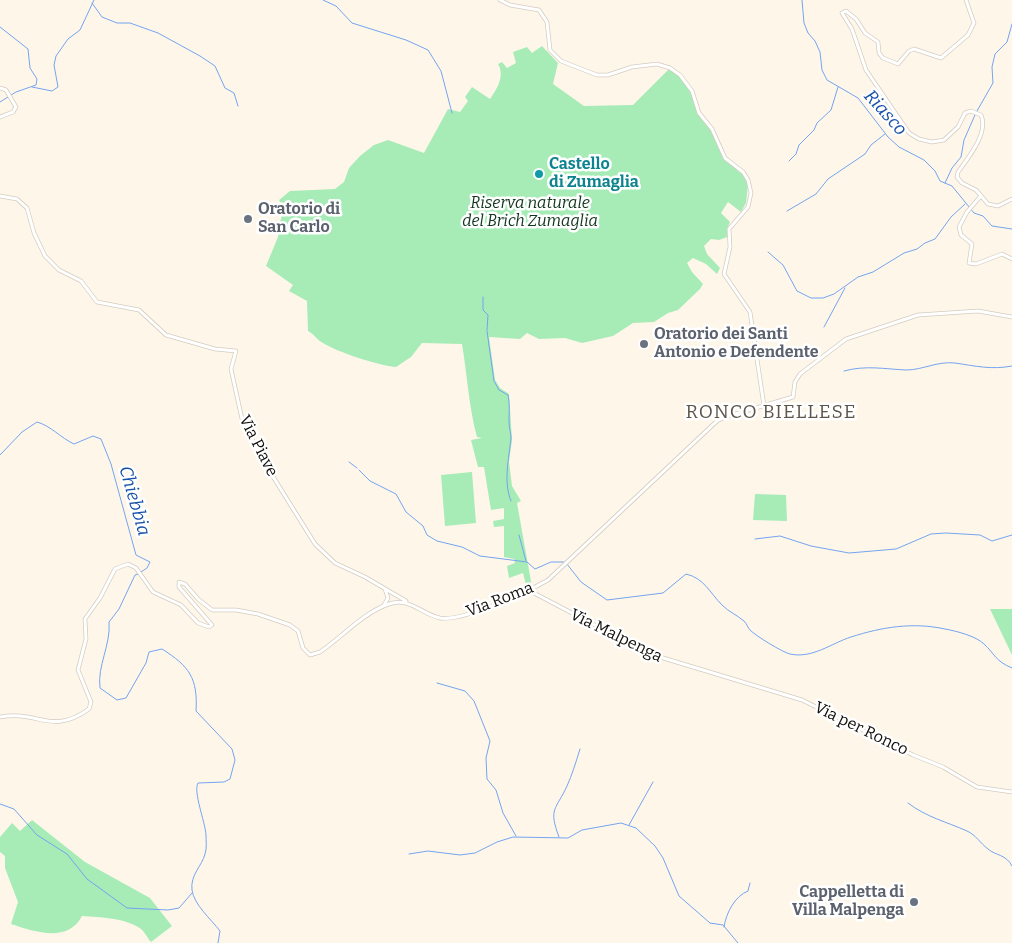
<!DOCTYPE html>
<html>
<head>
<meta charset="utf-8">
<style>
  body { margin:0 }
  canvas { display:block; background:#fef6e9 }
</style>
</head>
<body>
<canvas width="1012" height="943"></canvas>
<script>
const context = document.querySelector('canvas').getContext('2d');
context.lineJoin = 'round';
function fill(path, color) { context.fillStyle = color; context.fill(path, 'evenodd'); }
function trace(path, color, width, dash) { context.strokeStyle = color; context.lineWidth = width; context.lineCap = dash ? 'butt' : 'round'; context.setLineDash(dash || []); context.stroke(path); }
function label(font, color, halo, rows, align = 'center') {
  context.font = font + ' Bitter,serif'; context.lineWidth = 5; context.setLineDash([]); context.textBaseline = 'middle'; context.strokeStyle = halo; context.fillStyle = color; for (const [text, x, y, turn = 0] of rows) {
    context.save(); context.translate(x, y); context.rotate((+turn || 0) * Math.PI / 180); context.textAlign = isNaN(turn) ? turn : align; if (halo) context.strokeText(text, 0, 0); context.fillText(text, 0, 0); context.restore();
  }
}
const green = new Path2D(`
  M542 46 558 63 553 84 584 106 633 105 670 68 683 79 691 91 697 113 712 130 723 158 744 176 748 184 746 203 741 212 728 202 721 213 730 222 727 229V237L719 240 711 239 704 246 707 254 720 268 717 274 706 264 693 258 687 263 692 272 703 284 700 289 678 310 668 313 654 322 633 323 613 336 582 343 565 338 539 339 527 333 520 339 489 337 495 380 500 388 509 394 512 440 509 462 512 486 521 501 517 503 532 587 527 589 523 573 509 578 507 566 515 563 514 559 504 557V526L494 527 493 521 504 519V508L491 510 484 467H478L471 440 482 438 477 437C469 408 467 374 462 344L422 343 411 357 396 367C380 366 337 352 323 343 317 340 314 334 308 331L307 301 289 291 293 285 266 266 278 237 280 222 284 209 279 200 290 191 335 189 344 182 349 168 360 156 374 145 388 140 424 153 448 109 460 112 468 101 465 97 472 87 490 99C497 89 505 76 498 64L502 62 507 68 516 63 513 52 527 47 532 53Z
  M472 472 476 523 445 526 441 475Z
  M755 494 786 495 787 521 753 520Z
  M990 609H1012V655Z
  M32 820 85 862 150 898 172 926 151 942C148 939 145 932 141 929 126 918 100 917 82 916 68 943 35 932 11 924L18 902 5 868V856L0 852V837L12 823 20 831Z`);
const stream = new Path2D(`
  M323 0 336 6 352 23 406 40 428 50 441 71 452 113
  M802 0 804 23 808 33 815 41 820 52 822 70 827 80 858 98 888 137 899 147 924 160 935 171 940 181 952 186 974 213 983 216 992 226 1012 229
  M92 3 102 17 117 23H130L158 33 200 56 215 66 225 88 234 93 238 106
  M0 27 28 49 30 68 37 79 36 85 16 92 0 102
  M32 87 52 91 58 87 54 65 56 56 68 39 80 30 94 0
  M977 111 993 83 992 67 995 54 1007 42 1012 24
  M789 161 796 154 799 145 814 130 817 123 831 110 838 87
  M945 183 952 168 961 157 964 140 975 115
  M787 211 816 194 828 179 865 154 871 145 885 134
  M768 252 783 265 797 291 811 298H823L834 294 858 277 873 272 904 253 917 249 925 243 935 239 951 217 965 204
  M483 297V310L488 315 487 330
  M824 327 845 288
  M487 331 494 381 499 390 508 395C510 405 509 412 509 422 509 428 511 433 511 438 509 458 503 482 511 501
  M844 371C866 365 884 369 906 370 923 370 937 361 955 363 975 366 992 370 1012 366
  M0 455 22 432 37 422C51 426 61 438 74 444L93 436 101 439 111 464 136 555 150 562 147 568 141 572
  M349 462 357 468
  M359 470 370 481 396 494 406 512 423 526 427 535 437 541 462 547 480 556 527 562 535 569 551 562H564
  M519 535 526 561
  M755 539 780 536 811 546 849 553 896 549 931 534 946 533 980 535 992 541 1012 535
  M567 564 581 582 607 600 663 593 686 574C704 578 710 593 722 605 729 612 737 615 744 621 747 624 748 628 750 630 756 636 782 652 790 654 812 659 832 643 851 637 882 627 913 622 945 629 956 631 976 636 984 644 995 654 995 661 1012 668
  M138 574 135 575 119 609 109 622C111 645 97 666 100 688L117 700 126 698 146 663 149 652 162 649C189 666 198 678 196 711L232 749 235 760 230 779 224 782 198 783C193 792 205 821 206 835 206 840 207 849 205 854 202 866 190 875 192 890 194 905 211 919 220 931L218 943
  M437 683 465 691 474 701 490 741 486 758 487 779 496 790 503 813 516 836
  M908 803C926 817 947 822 967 831 976 835 980 843 988 849 996 856 1006 854 1012 866
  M0 804 14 809 37 835 67 854 87 879 127 908 168 910 179 908 192 893
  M629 825 653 782
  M559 837C548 808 556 810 567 786 572 775 576 762 580 749
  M409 854 428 851 460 855 475 853 497 842 513 837 568 838 582 830 621 823 636 828 655 846 663 858 679 896 710 923 723 925 738 943
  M724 927C726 913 735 896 748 891L750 883`);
const tertiary = new Path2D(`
  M500 0 510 5 539 10 547 22 550 50 561 61 597 75H608L632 67 657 64 670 68 680 75 692 91 699 113 712 129 725 158 743 172 748 180 751 193 748 207 729 229 730 247 724 274 750 312 764 406
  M966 0 974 23 968 35 941 58 914 49 909 51 898 64 883 58 879 53 878 42 865 33 856 19 846 11 842 13 852 29 866 70 909 133 919 139 932 142 944 140 958 127 965 113 971 111 981 115C989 133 968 158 958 172L957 177 962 183 976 190 988 204 998 206 1012 199
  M0 88 6 90 16 107 13 112 0 117
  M0 196 17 199 27 208 34 233 45 256 59 270 81 281 97 302 139 310 166 335 215 349 236 351 231 369 242 419 262 459 315 544 335 563 365 577 406 601
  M980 197 967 212 959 227 961 235 972 244 969 263 976 264 1002 254 1012 259
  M530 591 650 654 802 700 913 755 943 767 977 787 1012 792
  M384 605 388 598 385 589
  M0 717C39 710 51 736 89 709L91 702 78 670 86 639 85 619 100 598 115 569 128 564 136 568 153 592 181 605 198 623 209 627 212 625 179 587V582L185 584 198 599 212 610H236L258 614 290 625 298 631 303 648 310 655 320 652C342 637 364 612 389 604 410 597 421 614 440 618 462 622 527 592 548 580L717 421 725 417 793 397 795 382 800 374 846 339 918 315 978 311 1012 317`);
const markers = [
  [539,174,5,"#0f9aa8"],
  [248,219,5,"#6b7280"],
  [644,344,5,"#6b7280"],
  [914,902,5,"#6b7280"]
];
const cultureNames = [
  ["Castello",549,165],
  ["di Zumaglia",549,183]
];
const parkNames = [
  ["Riserva naturale",530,204],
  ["del Brich Zumaglia",530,222]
];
const worshipNames = [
  ["Oratorio di",258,210],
  ["San Carlo",258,228],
  ["Oratorio dei Santi",654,335],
  ["Antonio e Defendente",654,353],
  ["Cappelletta di",904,893,"right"],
  ["Villa Malpenga",904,911,"right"]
];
const streetNames = [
  ["Via Piave",258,446,63],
  ["Via Roma",500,600,-21],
  ["Via Malpenga",616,636,26],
  ["Via per Ronco",861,729,26]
];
const waterNames = [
  ["Riasco",885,113,48],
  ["Chiebbia",134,501,74]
];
const quarterNames = [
  ["RONCO BIELLESE",771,413]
];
fill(green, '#a7ecb7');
trace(stream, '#73a4f0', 1);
trace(tertiary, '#d4ccc0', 4.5);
trace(tertiary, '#fff', 3);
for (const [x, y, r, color] of markers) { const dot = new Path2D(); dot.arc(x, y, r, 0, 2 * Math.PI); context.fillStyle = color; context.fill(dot); trace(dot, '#fff', 2); }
label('bold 16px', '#0d838f', '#fff', cultureNames, 'left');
label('italic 16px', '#12361d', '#fff', parkNames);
label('bold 16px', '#5b616d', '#fff', worshipNames, 'left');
label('16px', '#100e0a', '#fff', streetNames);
label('italic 18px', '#1650a8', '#fff', waterNames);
context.letterSpacing = '1px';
label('19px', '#5c564b', '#fff', quarterNames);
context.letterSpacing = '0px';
</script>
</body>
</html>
